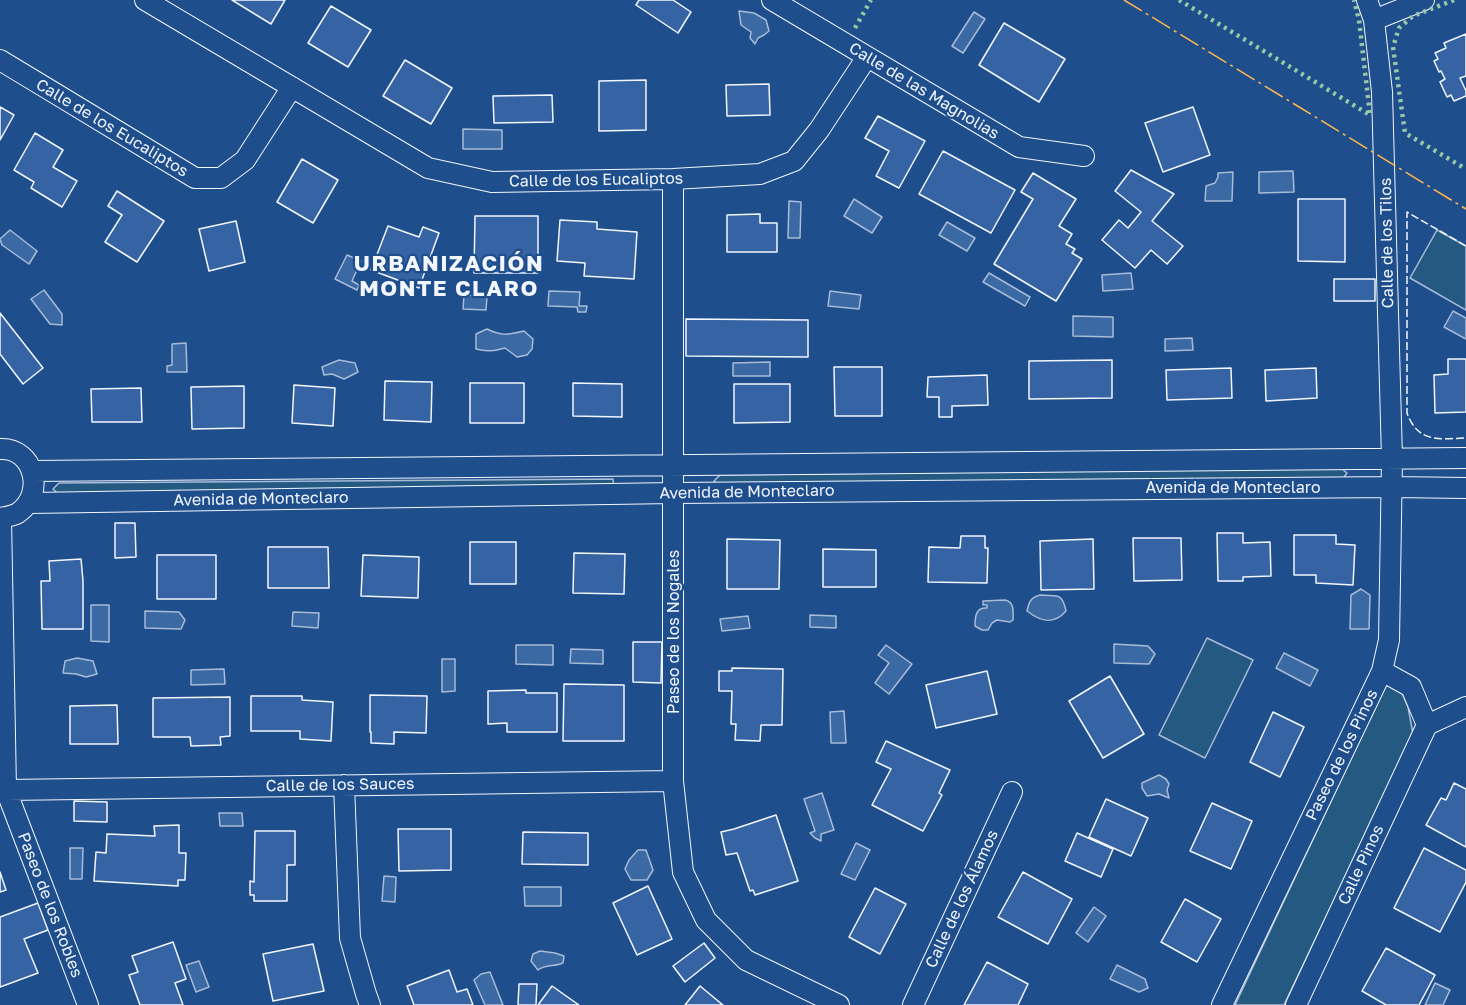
<!DOCTYPE html>
<html>
<head>
<meta charset="utf-8">
<style>
  body { margin:0 }
  canvas { display:block; background:#1f4e8c }
</style>
</head>
<body>
<canvas width="1466" height="1005"></canvas>
<script>
const context = document.querySelector('canvas').getContext('2d');
context.lineJoin = 'round';
function fill(path, color) { context.fillStyle = color; context.fill(path, 'evenodd'); }
function trace(path, color, width, dash) { context.strokeStyle = color; context.lineWidth = width; context.lineCap = dash ? 'butt' : 'round'; context.setLineDash(dash || []); context.stroke(path); }
function label(font, color, halo, rows, align = 'center') {
  context.font = font + ' "Golos Text",sans-serif'; context.lineWidth = 4.5; context.setLineDash([]); context.textBaseline = 'middle'; context.strokeStyle = halo; context.fillStyle = color; for (const [text, x, y, turn = 0] of rows) {
    context.save(); context.translate(x, y); context.rotate((+turn || 0) * Math.PI / 180); context.textAlign = isNaN(turn) ? turn : align; if (halo) context.strokeText(text, 0, 0); context.fillText(text, 0, 0); context.restore();
  }
}
const green = new Path2D(`
  M1437 230 1466 246V310L1410 278Z
  M1341 468 1347 473 1342 480 720 487 714 481 720 475Z
  M613 479 614 488 59 495 53 489 59 483Z
  M1207 638 1253 660 1205 758 1159 735Z
  M1386 684 1402 693 1408 707 1413 734 1284 1005H1235Z`);
const water = new Path2D(`
  M739 11 754 13 766 20 769 31 764 35 758 38 755 44 750 38 751 32 741 25Z
  M974 12 985 19 963 53 952 46Z
  M463 129 502 130V149H463Z
  M1293 171 1294 192 1259 193V172Z
  M1233 172 1232 201H1205L1206 186 1215 183 1218 177V173Z
  M854 199 882 217 872 233 844 216Z
  M789 201 801 202 800 238H788Z
  M947 222 975 238 967 251 939 235Z
  M10 230 37 251 29 264 2 245 0 239Z
  M347 255 361 261 352 281 359 285 357 290 335 279Z
  M989 273 1030 297 1025 306 983 282Z
  M1131 273 1133 289 1103 291 1102 275Z
  M44 290 62 314V325L50 324 31 299Z
  M549 291 580 292 579 306H587L586 312H578L577 307 548 306Z
  M830 291 861 295 859 309 828 306Z
  M464 295 487 296 486 310 463 309Z
  M1453 311 1466 318V339L1444 327Z
  M1073 316 1113 317V337L1073 336Z
  M487 329C501 336 508 335 524 331L533 339 532 349 527 355 517 357 505 348C494 351 487 352 476 349V334Z
  M1192 338 1193 350 1165 351V339Z
  M186 343 187 372H167V366L172 365V344Z
  M339 360 355 363 358 372 344 379 332 374 324 375 322 367Z
  M770 362V376H733V363Z
  M1361 589 1370 595 1369 629H1350L1351 595Z
  M1040 595C1056 597 1062 591 1066 611 1054 625 1041 622 1027 611 1029 602 1030 598 1040 595Z
  M1005 600C1015 602 1013 612 1013 620L1010 622 997 620 992 623 988 630H982L975 626C975 616 976 607 987 608V605H983V601Z
  M91 605H109V642L91 641Z
  M145 611 179 612 185 620 181 629 145 628Z
  M293 612 319 613 318 628 292 626Z
  M810 615 836 616V628L810 627Z
  M748 616 750 628 722 631 720 619Z
  M1114 644 1148 646 1155 654 1149 664 1114 663Z
  M516 645H553V665L516 664Z
  M886 645 912 664 889 694 875 683 889 663 878 655Z
  M571 649 603 650V664L570 663Z
  M1284 653 1318 670 1310 686 1276 668Z
  M77 658 93 661 97 674 86 677 76 674 63 673 65 661Z
  M442 659H455V691L442 692Z
  M224 669 225 684 191 685V670Z
  M844 711 846 743H831L830 712Z
  M1159 775 1166 779 1169 784 1167 790 1169 798 1159 794 1147 796 1142 788V783Z
  M822 793 834 830 821 834V841L815 838 810 833 815 831 804 799Z
  M219 813H242L243 826H220Z
  M856 843 870 850 855 880 841 874Z
  M70 848H83L82 879H70Z
  M638 850H646L653 870 647 880H631L625 869 629 860Z
  M384 876 396 877 395 902 382 901Z
  M524 887H561V906H525Z
  M1094 907 1106 916 1088 942 1076 933Z
  M540 951 555 953 564 956 563 963C554 967 546 964 538 970L531 961 533 954Z
  M199 961 209 987 196 992 186 965Z
  M1117 965 1145 979 1148 988 1139 992 1110 979Z
  M490 972 503 1005H485L474 980 481 974Z
  M1435 983 1450 990 1443 1005H1425Z`);
const building = new Path2D(`
  M232 0H285L271 24Z
  M639 0H673L691 12 678 33 636 5Z
  M331 6 371 30 348 67 308 43Z
  M1004 23 1065 59 1039 102 979 65Z
  M1466 34V76L1460 78 1466 91V96L1454 101 1451 95 1447 97 1440 82 1445 79 1441 71 1439 72 1434 61 1438 59 1435 53 1446 48 1444 43Z
  M405 60 452 88 431 124 383 96Z
  M646 80V130L599 131V81Z
  M769 84 770 115 727 116 726 85Z
  M552 95 553 122 494 123 493 96Z
  M0 107 14 115 0 140Z
  M1193 107 1210 155 1163 172 1145 123Z
  M878 116 925 141 899 188 876 176 889 151 865 138Z
  M35 133 63 150 53 167 77 181 62 207 31 188 34 182 14 170Z
  M943 151 1015 190 991 233 919 194Z
  M302 159 338 180 313 223 277 202Z
  M1131 170 1174 194 1152 221 1183 246 1167 264 1151 250 1135 268 1102 240 1119 220 1128 228 1141 212 1115 191Z
  M1033 173 1076 199 1059 226 1072 234 1066 244 1075 249 1072 253 1082 259 1056 301 994 264 1033 199 1021 192Z
  M117 191 164 221 137 262 105 242 122 215 108 206Z
  M1298 199H1345V262L1298 261Z
  M760 214V223H777V252H727V215Z
  M475 216H538V273H474Z
  M560 220 597 222V229L637 232 634 279 584 276 585 263 557 261Z
  M236 221 245 262 209 271 199 229Z
  M388 226 419 237 423 227 439 233 419 288 371 270Z
  M1334 279H1375V301H1334Z
  M0 313 43 368 23 384 0 354Z
  M686 319 808 320V357L686 356Z
  M1448 359H1466V412L1435 413 1434 375 1448 374Z
  M1112 360V398L1029 399V361Z
  M834 367H882V416H835Z
  M1231 368 1232 398 1167 400 1166 370Z
  M1316 368 1317 398 1266 401 1265 370Z
  M987 375 988 405 952 406V417H939V397H927L928 377Z
  M385 381 432 382 431 422 384 420Z
  M470 383H524V423H470Z
  M573 383 622 384V417L573 416Z
  M734 384H790V422L734 423Z
  M294 385 335 388 333 426 292 423Z
  M244 386V428L192 429 191 387Z
  M141 388 142 422H92L91 389Z
  M115 523H135L136 557 115 558Z
  M1217 533H1243V543L1270 542 1271 576 1243 577V581H1218Z
  M1294 535H1336V544L1355 545 1353 585 1316 583V575H1294Z
  M961 536H985V548H988L987 583 928 582 929 547 960 548Z
  M1133 538H1181L1182 580 1134 581Z
  M727 539 780 540 779 589H727Z
  M1093 539 1094 589 1041 590 1040 541Z
  M470 542H516V584H470Z
  M268 547H328L329 588H268Z
  M823 549 876 550V587H823Z
  M574 553 625 554 624 594 573 593Z
  M157 555H216V599H157Z
  M363 555 419 557 418 598 361 596Z
  M81 559 83 581V629H42L41 581H50L49 561Z
  M633 642H662L661 683 633 682Z
  M732 668 783 669 782 725H761L760 741 735 740 736 724H731L732 691H719V671H732Z
  M987 671 997 714 936 728 926 685Z
  M1110 676 1144 734 1103 758 1069 701Z
  M564 684 624 685V741H563Z
  M526 690V693H557V732H507V723L488 724V691Z
  M370 695 427 696 426 733 394 732V744L371 743V732H370Z
  M251 696H302V700L333 702 331 741 300 739V731H251Z
  M230 697V736L220 737 221 745 191 746 190 737H153V698Z
  M117 705 118 744H70V706Z
  M1273 712 1304 727 1280 777 1250 762Z
  M886 741 950 770 939 793 942 795 923 831 872 805 891 769 876 762Z
  M1454 783 1466 789V847L1426 825 1441 798 1446 800Z
  M1106 799 1148 818 1131 856 1089 837Z
  M74 801 107 802V822L74 821Z
  M1212 803 1252 821 1231 869 1190 851Z
  M776 815 798 881 755 895 753 890 750 891 737 853 726 855 721 832 734 829Z
  M179 825V853H186L185 880H178V886L94 881 96 852 106 853 107 834 155 836 154 826Z
  M398 829H451V870L399 871Z
  M255 831H295V865H287V901H254V895H250V881L254 882Z
  M523 832 588 833V865L522 864Z
  M1077 833 1113 849 1101 877 1065 861Z
  M1424 848 1466 870V882L1440 932 1394 908Z
  M0 872 6 890 0 892Z
  M1023 872 1072 899 1048 944 998 917Z
  M648 886 672 939 637 955 613 903Z
  M875 888 906 904 880 954 849 937Z
  M1185 899 1221 919 1197 962 1161 942Z
  M38 903 48 930 24 939 38 973 0 987V917Z
  M173 942 186 979 175 983 183 1005H140L129 975 138 972 132 956Z
  M704 943 715 958 685 982 673 966Z
  M313 944 324 991 273 1001 263 954Z
  M1386 948 1435 975 1419 1005H1386L1362 991Z
  M987 962 1028 984 1018 1005H964Z
  M449 970 457 992 467 989 473 1005H414L407 986Z
  M519 984H537L536 1005H518Z
  M552 986 579 1005H538Z
  M700 986 723 1005H685Z`);
const street = new Path2D(`
  M145 0 428 168 492 182 673 179 760 174 794 161 819 130 867 57
  M772 0 1019 147 1084 156
  M1374 20 1424 0
  M0 60 195 178H221L245 160 292 87
  M673 179V781L683 872 706 920 746 960 839 1005
  M0 449C34 447 46 494 18 513 13 516 5 517 0 518
  M32 471 1466 458
  M29 503 674 493 1393 487 1466 488
  M1 518 6 790 88 1005
  M1382 671 1411 687 1427 725
  M344 785 350 938 366 994 370 1005
  M6 790 673 781
  M913 1005 1012 792
  M1222 1005 1382 671 1389 640 1392 459 1382 92 1374 20 1367 0
  M1296 1005 1427 725 1466 707`);
const hedge = new Path2D(`
  M1179 0 1370 115 1359 20 1354 0
  M1454 0 1413 16 1399 28 1393 47 1405 133 1466 169
  M855 28 871 0`);
const fence = new Path2D(`
  M1466 246 1407 212V413C1418 443 1438 439 1466 438`);
const power = new Path2D(`
  M1124 0 1466 209`);
const streetNames = [
  ["Calle de las Magnolias",924,91,31],
  ["Calle de los Eucaliptos",112,128,31],
  ["Calle de los Eucaliptos",596,180,-1],
  ["Calle de los Tilos",1387,243,-91],
  ["Avenida de Monteclaro",1233,488],
  ["Avenida de Monteclaro",747,492,-1],
  ["Avenida de Monteclaro",261,499,-1],
  ["Paseo de los Nogales",674,632,-90],
  ["Paseo de los Pinos",1342,755,-64],
  ["Calle de los Sauces",340,785,-1],
  ["Calle Pinos",1361,865,-65],
  ["Calle de los Álamos",962,899,-65],
  ["Paseo de los Robles",50,905,69]
];
const districtNames = [
  ["URBANIZACIÓN",449,264],
  ["MONTE CLARO",449,289]
];
fill(green, '#245a82');
trace(green, '#a8bbd7', 1.5);
fill(water, '#3b69a3');
trace(water, '#a8bbd7', 1.5);
fill(building, '#3563a3');
trace(building, '#f2f6ff', 1.5);
trace(street, '#f2f6ff', 22);
trace(street, '#1f4e8c', 20);
trace(hedge, '#97c8a6', 4.5, [3, 4.5]);
trace(fence, '#f2f6ff', 1.5, [8, 3]);
trace(power, '#ffb74d', 1.5, [21, 4.5, 3, 4.5]);
label('16px', '#f2f6ff', '#1f4e8c', streetNames);
context.letterSpacing = '1.5px';
label('bold 22px', '#f2f6ff', '#1f4e8c', districtNames);
context.letterSpacing = '0px';
</script>
</body>
</html>
